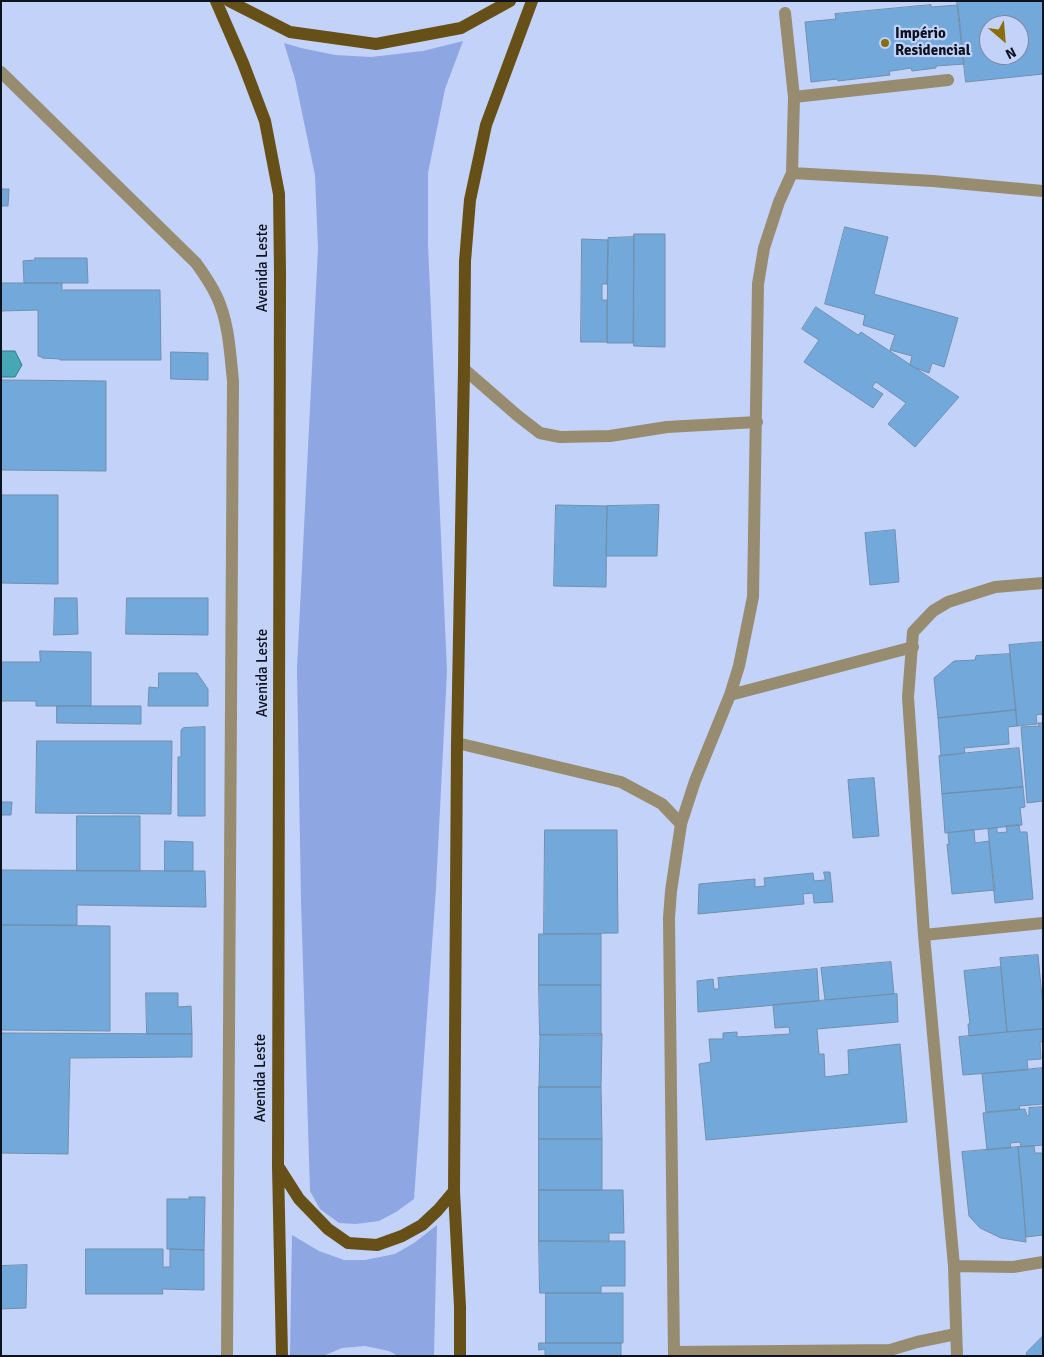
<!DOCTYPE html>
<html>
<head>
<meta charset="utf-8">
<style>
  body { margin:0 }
  #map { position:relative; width:1044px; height:1357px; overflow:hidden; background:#c3d2f8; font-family:Signika,sans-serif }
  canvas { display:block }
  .frame { position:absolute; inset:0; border:2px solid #0d121f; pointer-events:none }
  .north { position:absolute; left:979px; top:15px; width:50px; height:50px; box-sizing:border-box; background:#c3d2f8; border:1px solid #7a85a1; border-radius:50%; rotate:153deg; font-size:14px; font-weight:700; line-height:20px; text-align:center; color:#0d121f }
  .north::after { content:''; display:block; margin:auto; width:18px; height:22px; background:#8b6c0d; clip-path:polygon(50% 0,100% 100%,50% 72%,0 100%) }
</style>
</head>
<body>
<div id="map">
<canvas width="1044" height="1357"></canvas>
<div class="frame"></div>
<div class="north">N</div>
</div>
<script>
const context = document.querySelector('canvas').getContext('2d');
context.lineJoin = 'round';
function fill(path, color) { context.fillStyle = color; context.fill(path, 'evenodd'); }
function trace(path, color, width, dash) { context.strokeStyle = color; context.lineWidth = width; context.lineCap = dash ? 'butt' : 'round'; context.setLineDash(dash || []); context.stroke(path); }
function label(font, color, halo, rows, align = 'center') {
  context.font = font + ' Signika,sans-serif'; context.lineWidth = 4.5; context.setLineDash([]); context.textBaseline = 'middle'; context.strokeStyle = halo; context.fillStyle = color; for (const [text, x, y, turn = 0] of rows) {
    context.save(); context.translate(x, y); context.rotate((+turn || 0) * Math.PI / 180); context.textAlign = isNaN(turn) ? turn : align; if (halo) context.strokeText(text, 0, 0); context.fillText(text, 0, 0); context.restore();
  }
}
const green = new Path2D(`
  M463 41 445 89 428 173V245L447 671 436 888 414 1199 396 1212 379 1221 356 1224 339 1223 320 1209 310 1191 301 900 297 668 318 248 315 175 295 79 284 43 301 48 335 55 371 57 423 51Z
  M437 1225 434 1356H398L389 1351 365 1346 342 1348 323 1356H290L292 1235 319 1251 344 1260H365L395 1254 414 1243Z`);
const water = new Path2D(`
  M1 351H15L22 365 15 377H1Z`);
const building = new Path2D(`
  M957 1H1043V74L966 82ZM989 25H1019V55H989Z
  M931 5V7L958 5 964 64 936 66V68L912 71 911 68 892 71H889L890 75 838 81 837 79 811 82 805 22 836 19 835 14Z
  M1 189H9L8 206H1Z
  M845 227 888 237 874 294 958 318 944 367 932 363 929 373 913 367 910 365 912 356 890 350 895 335 863 325 865 315 825 304Z
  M634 234H665V347L634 346Z
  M634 237 633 343H607L608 238Z
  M582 239 608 240 607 284H602V300H607V342H581Z
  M35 258H87L88 283H24L23 261 35 260Z
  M1 283H62V290H160L161 360H60V359L42 358V357L38 356V310L1 311Z
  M816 307 858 335 861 332 959 397 915 447 888 424 906 403 876 382 872 387 883 394 873 408 804 362 819 340 802 329Z
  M171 352 208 353V380L171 379Z
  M1 380 106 381V471L1 470Z
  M1 495H58V584L1 583Z
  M556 505 607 506 606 587 554 586Z
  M659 505 657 556H606L607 506Z
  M895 530 899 582 870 585 865 533Z
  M55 598H77L78 634 54 635Z
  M127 598H208V635L126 634Z
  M1043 642V718L1042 714 1036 715 1037 724 1017 726 1009 645Z
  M40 651 91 652V706H36V701H1V662H40Z
  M1010 654 1016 710 938 718 934 678 954 661 975 660 976 656Z
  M159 673H197L208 689V706H148L149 687 158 688Z
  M57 706H141V724L57 723Z
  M1016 710 1017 726 1008 727 1009 744 964 748 965 753 941 756 938 718Z
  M1038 723H1043V801L1027 803 1021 727 1039 726Z
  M205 727V816H178V757H181V730L183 728Z
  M37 741H172L171 814 36 813Z
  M1019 748 1023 787 942 794 939 756Z
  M874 778 879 836 853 838 848 780Z
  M1023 787 1025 807 1020 808 1022 825 945 833 942 794Z
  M1 802H12L11 815H1Z
  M77 816H140V871H77Z
  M1019 825 1020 832H1027L1033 899 995 903 988 829 997 827V833L1007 832 1006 826Z
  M545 830H617L618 933 544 934Z
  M974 830 975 843 989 841 995 890 952 894 947 844 949 845 948 833Z
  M165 841 193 842V871H165Z
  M1 870 205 871 206 907 77 905V925H1Z
  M824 872H830L833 902 814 903 813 893 803 894 804 904 698 914 699 884 755 879V887L765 886 764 878 813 873 814 881 825 880Z
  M1 925 110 926V1031L1 1030Z
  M539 934H601V985H539Z
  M1038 955 1043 1008V1029L1007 1032 1000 958Z
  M891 962 894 994 825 1000 821 968Z
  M1001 967 1007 1032 969 1036 968 1024H970L964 971Z
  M817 969 819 1001 698 1012 697 981 713 979 714 989H719L718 978Z
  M539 985H601V1035H540Z
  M146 993H178V1007L191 1006 192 1034H147Z
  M897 994 898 1022 817 1029 819 1054H824L825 1077 849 1074 848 1050 900 1044 907 1122 706 1140 699 1064 711 1062 709 1039H723V1033L737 1032V1037L790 1034 789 1027 775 1028 773 1005Z
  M1043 1029V1042H1040L1041 1059 1027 1060 1028 1070 963 1075 959 1037Z
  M1 1033 192 1034V1057L70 1058 68 1154 1 1153Z
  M602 1034 601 1087H539L540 1035Z
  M1043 1068V1104L1019 1106 1020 1109 986 1112 982 1074Z
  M539 1087H601L602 1139H539Z
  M1043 1107V1145L1021 1147 1020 1142 1010 1143 1011 1148 987 1150 983 1113 1025 1109 1027 1116 1029 1115V1108Z
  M539 1139H602V1190H539Z
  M1034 1146 1035 1153H1043V1235L1026 1237 1018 1147Z
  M1018 1147 1022 1186 1026 1242 1001 1238 980 1228 969 1216 962 1152Z
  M539 1190H623L624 1233H609V1242L539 1241Z
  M189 1197H205L204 1250 167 1249V1199H190Z
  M539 1241H625V1286H601V1293H540Z
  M86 1249H163V1267H170V1249L204 1250V1290L162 1289 163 1294H86Z
  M27 1265 26 1308 1 1309V1266Z
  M546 1293H623V1343H546Z
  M1043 1336V1356H1028L1026 1354 1027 1352Z
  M539 1343H621V1356H545V1349L539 1350Z`);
const lane = new Path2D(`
  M794 97 948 80
  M457 743 621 782 662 804 681 824
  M674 1352 890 1350 917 1342 956 1334`);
const street = new Path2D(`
  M1 72 196 263C204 274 211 284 217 297 229 323 230 353 233 381L227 1356
  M792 173 933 181 1043 191
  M464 369 518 416 540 433 560 437 610 436 667 427 757 422
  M730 695 913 647
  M924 935 1043 923
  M954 1266 1013 1267 1043 1262
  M674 1356 669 918 671 891 681 824 695 781 730 695 739 666 753 597 758 284 764 248 779 202 792 173 794 97 785 13
  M957 1356 954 1266 924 935 908 697 913 632 933 611 948 602 995 587 1043 583`);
const primary = new Path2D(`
  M216 1 243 63 265 121 279 194 280 273 278 1166 282 1356
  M229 1 290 32 376 44 461 28 510 1
  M278 1166 299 1199 328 1229 348 1243 377 1245 402 1236 422 1225 438 1210 454 1191
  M460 1356V1307L454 1191 457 743 464 369 465 261 470 200 486 125 532 1`);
const markers = [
  [885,43,5,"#8b6c0d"]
];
const poiNames = [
  ["Império",895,34],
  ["Residencial",895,51]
];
const streetNames = [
  ["Avenida Leste",263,268,-90],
  ["Avenida Leste",263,673,-90],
  ["Avenida Leste",261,1078,-90]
];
fill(green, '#8ea6e1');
fill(water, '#46a8b5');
trace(water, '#357b88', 1);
fill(building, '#73a9da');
trace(building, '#718fac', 1);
trace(lane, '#978b70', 12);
trace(street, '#978b70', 12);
trace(primary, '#665017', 12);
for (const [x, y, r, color] of markers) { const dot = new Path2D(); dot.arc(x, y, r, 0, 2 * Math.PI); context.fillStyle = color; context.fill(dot); trace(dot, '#c3d2f8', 2); }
label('bold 15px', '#0d121f', '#c3d2f8', poiNames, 'left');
label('15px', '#0d121f', '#c3d2f8', streetNames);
</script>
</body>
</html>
